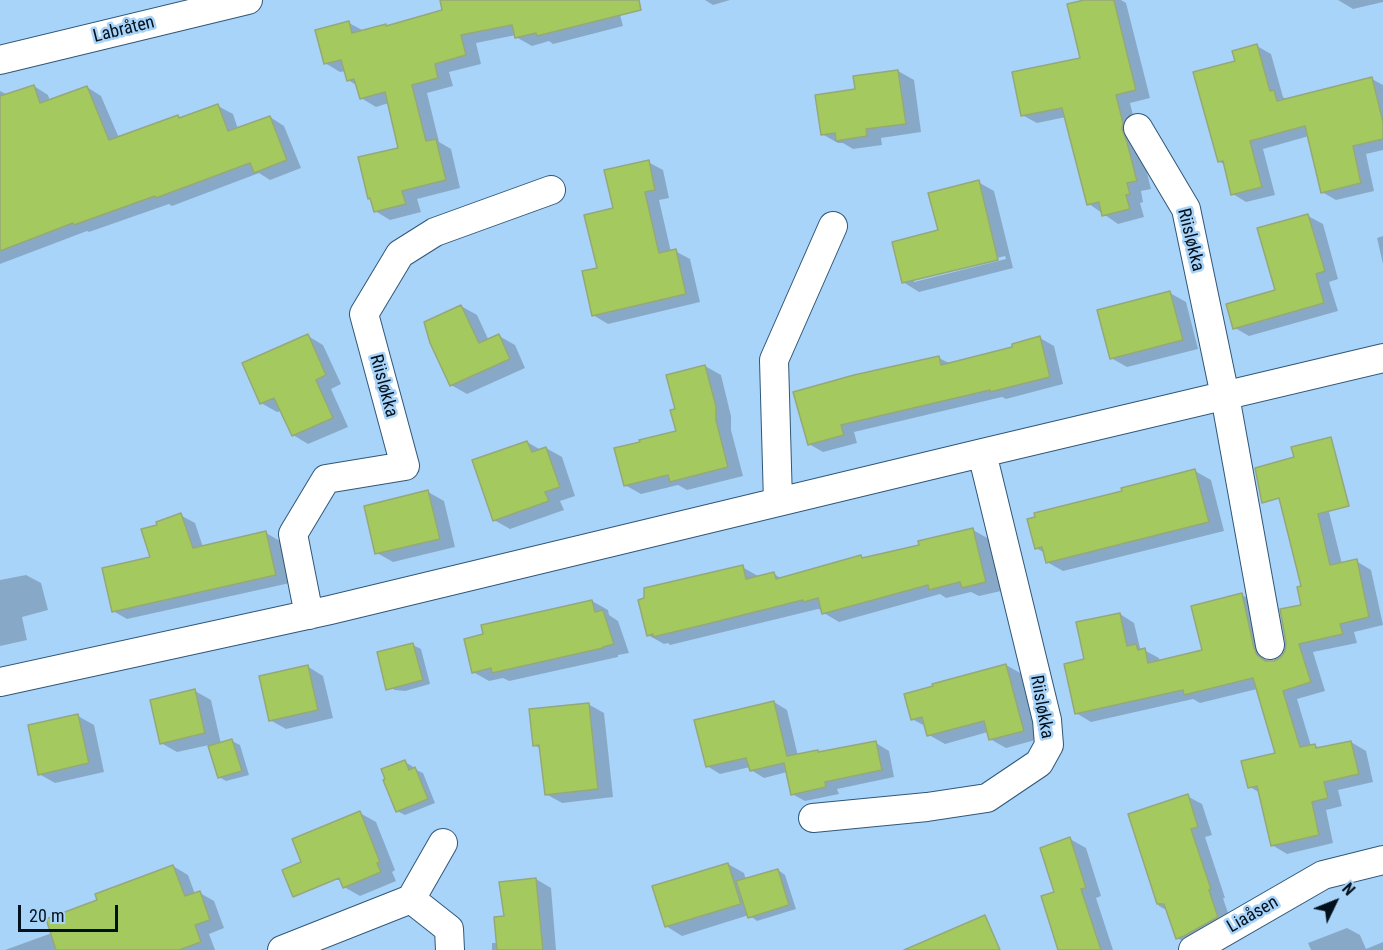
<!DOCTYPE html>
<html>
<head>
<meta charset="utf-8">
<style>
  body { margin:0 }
  #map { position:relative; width:1383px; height:950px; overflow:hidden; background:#a9d4f9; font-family:"Roboto Condensed",sans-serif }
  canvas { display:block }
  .north { position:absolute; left:1305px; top:872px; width:60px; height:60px; -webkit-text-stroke:4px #a9d4f9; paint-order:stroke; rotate:47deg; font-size:16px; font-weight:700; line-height:24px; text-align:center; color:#03111d }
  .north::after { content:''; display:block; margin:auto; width:21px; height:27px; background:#03111d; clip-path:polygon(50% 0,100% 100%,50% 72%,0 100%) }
  .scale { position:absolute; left:18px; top:905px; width:100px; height:27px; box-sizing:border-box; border:3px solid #03111d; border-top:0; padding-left:8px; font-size:18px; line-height:21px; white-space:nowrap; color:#03111d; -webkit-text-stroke:4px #a9d4f9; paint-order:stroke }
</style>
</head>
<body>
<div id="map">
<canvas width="1383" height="950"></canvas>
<div class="north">N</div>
<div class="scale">20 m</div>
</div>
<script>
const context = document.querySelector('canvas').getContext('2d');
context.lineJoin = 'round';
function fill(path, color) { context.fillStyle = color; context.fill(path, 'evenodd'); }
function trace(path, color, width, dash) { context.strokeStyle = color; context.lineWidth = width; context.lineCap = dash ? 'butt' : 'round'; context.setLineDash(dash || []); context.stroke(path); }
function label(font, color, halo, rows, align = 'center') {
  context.font = font + ' "Roboto Condensed",sans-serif'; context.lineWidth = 5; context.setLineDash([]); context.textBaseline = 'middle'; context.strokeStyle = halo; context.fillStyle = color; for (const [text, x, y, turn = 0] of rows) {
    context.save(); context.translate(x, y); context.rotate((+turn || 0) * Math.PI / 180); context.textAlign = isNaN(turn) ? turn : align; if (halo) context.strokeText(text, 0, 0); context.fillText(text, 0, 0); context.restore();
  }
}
const shadow = new Path2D(`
  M444 0H616L623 26 553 44 549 41 532 46 516 37V35L476 43 481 64 449 72 453 86 427 93 439 142 451 149 460 188 417 199 421 212 390 220 375 211 372 199 369 198 400 149 389 103 376 107 361 98 358 86 348 80 346 71 340 72 325 63 349 23 364 31 386 25 388 27 444 12Z
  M705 0H730L713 5Z
  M1091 0H1121L1126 3 1150 98 1130 103 1151 189 1141 191 1143 202 1140 203 1144 217 1118 224 1089 204 1066 117 1037 123 1022 115 1082 59Z
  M1338 0H1383V2L1353 9Z
  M1257 46 1271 54 1283 97 1288 100 1372 79 1383 85V150L1366 154 1374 191 1336 200 1322 192 1309 136 1263 149 1275 195 1246 202 1233 194 1225 165 1219 161 1237 62Z
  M898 71 914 80 921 132 881 138 882 145 853 149 843 143H838L822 134 856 90Z
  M34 86 48 95 50 101 87 87 101 96 119 138 178 117 182 119 218 106 233 114 238 129 270 117 284 126 301 168 270 180 259 173 172 206 169 204 89 232 87 231 0 264V91L8 95Z
  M648 162 663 170 669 198 659 200 671 252 675 251 690 259 700 302 608 324 593 315 598 269 615 209Z
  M978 182 994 191 1013 268 919 292 903 282ZM1005 256 1006 259 914 282V279Z
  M1308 216 1323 224 1338 279 1329 282 1338 311 1249 336 1235 328 1277 292Z
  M1383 236V264L1377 238Z
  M1170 293 1186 302 1198 349 1127 367 1111 358Z
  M461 306 477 315 489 341 499 336 515 345 525 368 467 394 451 385Z
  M308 336 323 345 341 384 331 389 348 427 308 444 293 435 282 411 277 412 261 403Z
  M1040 338 1054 346 1063 384 1006 399 1002 397 854 432 857 443 823 452 809 444 939 358 951 364 1014 348Z
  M705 366 721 375 731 416V430L743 476 687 490 678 485 641 494 625 485 678 432 677 410Z
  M527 442 541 450 546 448 562 457 575 496 560 501 564 510 510 529 494 520Z
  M1195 471 1211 480 1224 531 1063 571 1047 562 1045 553 1036 548 1123 492Z
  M428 492 444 501 455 547 393 562 377 553Z
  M1283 503 1327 504 1342 564 1356 561 1371 570 1383 625 1354 632 1357 643 1313 652 1325 691 1297 699 1311 746 1314 745 1321 749 1351 742 1366 751 1373 782 1338 790 1342 806 1326 810 1333 843 1287 854 1272 845 1260 793 1250 787 1276 754 1257 689 1200 703 1193 699 1091 722 1076 713 1086 660 1120 614 1134 623 1140 648 1159 658 1160 662 1203 651 1242 595 1257 603 1268 658 1270 662 1281 659 1287 652 1303 606V587Z
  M180 515 195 523 203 547 266 533 280 541 290 583 127 619 113 611 152 558 159 526Z
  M973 530 989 539 1001 591 979 596 971 592 946 598 940 594 839 622 824 613 823 610 818 609 670 645 668 643 664 644 648 635 646 599 644 589 742 567 758 576 774 574 782 579 861 557 864 559 921 546Z
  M26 575 41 583 48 610 22 617 27 640 0 646V580Z
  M592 601 608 610 609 615 618 621 629 653 618 655V657L509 681 503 678 489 681 473 672 485 635Z
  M413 645 421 649 430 684 405 691 395 690 387 686Z
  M1006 665 1022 674 1039 739 1006 748 990 739 988 732 945 744 929 735 927 727 912 719Z
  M307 666 323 676 333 718 286 729 270 720Z
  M195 691 211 700 221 744 232 741 240 745 249 775 226 781 219 777 209 745 177 752 161 743Z
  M774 702 787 710 798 756 817 751 821 753 876 743 889 751 894 777 837 789 839 794 805 801 792 794 787 772 764 778 751 770 750 767 720 774 707 766Z
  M588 704 604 713 613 797 562 803 546 794 541 749 534 745Z
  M78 716 94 725 104 772 55 783 39 774Z
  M405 762 412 766 414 769 423 773 435 803 405 815 397 811Z
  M1187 796 1202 804 1212 835 1205 837 1225 898H1223L1232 925 1192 946 1177 938 1168 911 1159 906 1130 815Z
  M360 813 376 822 395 870 392 872 396 881 360 896 344 887Z
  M1070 839 1086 848 1101 896 1096 898 1113 950H1060L1055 893Z
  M728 864 744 873 746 880 778 870 785 875 796 909 757 921 749 915 682 936 666 926Z
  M173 866 188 875 195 894 200 893 214 901 224 928 209 934 215 950H5L52 933 99 901Z
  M536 879 551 888 556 950H492V943H498L505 917Z
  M1347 928 1360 935 1366 949 1383 942V950H1311L1308 943Z`);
const building = new Path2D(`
  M440 0H639L641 10 537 36 536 33 515 38 512 25 461 35 466 55 435 64 438 78 412 85 426 141 436 139 446 180 402 191 406 204 374 212 370 198 368 199 358 157 398 148 385 92 360 99 354 79 347 81 341 60 324 64 315 30 349 21 352 33 386 24V26L442 10Z
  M1084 0H1114L1136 90 1116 95 1123 123 1122 129 1127 142 1137 181 1127 183 1130 194 1126 195 1130 209 1102 216 1099 202 1087 205 1062 108 1021 116 1012 72 1080 58 1067 4Z
  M1257 44 1270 91 1274 90 1277 101 1372 77 1383 122V139L1353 146 1361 183 1321 193 1305 126 1250 141 1262 187 1231 195 1223 161 1218 162 1193 72 1235 61 1232 51Z
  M898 70 906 124 866 129 867 136 836 141 835 133 821 135 815 95 855 89 853 76Z
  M34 85 40 103 87 86 109 140 178 115 179 118 218 104 228 131 270 116 287 160 254 173 250 163 156 198 155 196 74 225 73 223 0 251V96Z
  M649 160 655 190 645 192 659 253 676 249 686 294 592 316 582 271 597 268 584 215 613 208 604 170Z
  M979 180 998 260 902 283 892 242 938 230 928 193Z
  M1308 214 1325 271 1316 274 1324 303 1233 329 1226 304 1275 290 1257 228Z
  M1170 291 1183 340 1110 359 1097 310Z
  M461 305 479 343 499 334 510 359 450 386 430 343 424 322Z
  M308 334 326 375 316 380 333 418 292 436 274 398 260 404 242 363Z
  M1040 336 1050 377 990 392V390L841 425 844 435 808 445 793 392 854 375 939 356 941 365 1012 347V344Z
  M705 365 716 406V420L728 467 670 482 668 475 624 486 614 448 640 442 639 440 676 431 670 410 675 409 666 375Z
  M1331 437 1349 506 1318 514 1330 565 1357 559 1369 617 1340 624 1343 634 1299 644 1311 682 1283 691 1300 747 1315 744 1316 748 1351 741 1359 774 1324 782 1328 798 1312 802 1319 835 1271 846 1257 786 1248 788 1241 761 1275 753 1253 678 1184 695 1183 690 1075 714 1064 664 1084 659 1076 622 1120 613 1127 646 1136 644 1138 650 1145 648 1148 663 1202 650 1191 606 1242 593 1254 648 1257 655 1265 661H1274L1281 657 1285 651 1286 643 1280 609 1301 605 1297 587 1301 586 1279 498 1262 503 1255 468 1294 457 1291 447Z
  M527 441 532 452 546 447 560 487 545 492 549 501 493 521 472 460Z
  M1195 469 1209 522 1046 563 1042 547 1035 549 1027 519 1035 517 1034 513 1122 491 1121 488Z
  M428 490 440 539 375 554 364 506Z
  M181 513 193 548 266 531 276 575 112 612 102 568 150 557 141 529 157 525 156 522Z
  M973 528 986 582 962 588 960 582 929 590 928 585 822 614 818 598 804 602 803 600 703 625 653 637V634L647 636 638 600 644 598V588L743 565 746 579 774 572 776 579 861 555 862 558 919 545 918 541Z
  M592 600 595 612 603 610 614 644 603 647V648L492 673 491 668 472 673 464 639 483 634 481 625Z
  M413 643 423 680 386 690 377 652Z
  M1006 664 1024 731 989 740 984 721 927 736 922 717 911 720 904 694 933 686 932 684Z
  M308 665 318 710 269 721 259 676Z
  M195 689 205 733 160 744 150 700Z
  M774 701 787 756 818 750V752L876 741 882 770 825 782 826 787 791 795 784 763 750 771 746 758 706 767 694 720Z
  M589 703 598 789 545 795 539 745 533 746 529 709Z
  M78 714 89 763 38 775 28 725Z
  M232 739 242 771 218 778 208 746Z
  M405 760 409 770 415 767 428 799 396 812 383 780 385 779 381 769Z
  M1188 794 1198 827 1191 829 1211 889 1209 890 1218 917 1184 936 1176 939 1164 904H1157L1128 814Z
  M360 811 380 862 377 863 381 872 343 888 339 878 293 897 282 870 301 862 292 839Z
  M1070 837 1086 888 1081 889 1101 950H1058L1041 896 1054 892 1040 848Z
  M728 863 741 904 665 927 652 886Z
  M173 865 185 896 200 891 210 920 195 925 201 942 179 950H56L46 919 97 900 95 894Z
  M778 869 789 905 748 918 736 881Z
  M536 878 543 950H497L494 917 504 916 499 882Z
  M985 915 1000 950H904Z`);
const minor = new Path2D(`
  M0 60 248 0
  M1138 128 1186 209 1225 396 1270 645
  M778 502 774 360 833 226
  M309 615 293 534 326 479 405 466 364 314 400 254 435 232 551 190
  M0 682 330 610 982 453 1383 358
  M813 818 927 807 987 798 1039 763 1049 745 1047 720 982 453
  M411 899 443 843
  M282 950 411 899 449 929 450 950
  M1193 950 1323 875 1383 860`);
const streetNames = [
  ["Labråten",124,30,-14],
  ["Riisløkka",1190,240,76],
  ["Riisløkka",383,386,75],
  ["Riisløkka",1041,707,80],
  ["Liaåsen",1253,915,-30]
];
fill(shadow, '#0003');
fill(building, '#a4c95f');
trace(building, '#96a879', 1.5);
trace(minor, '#315777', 30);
trace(minor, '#fff', 28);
label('18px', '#03111d', '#a9d4f9', streetNames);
</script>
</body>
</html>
